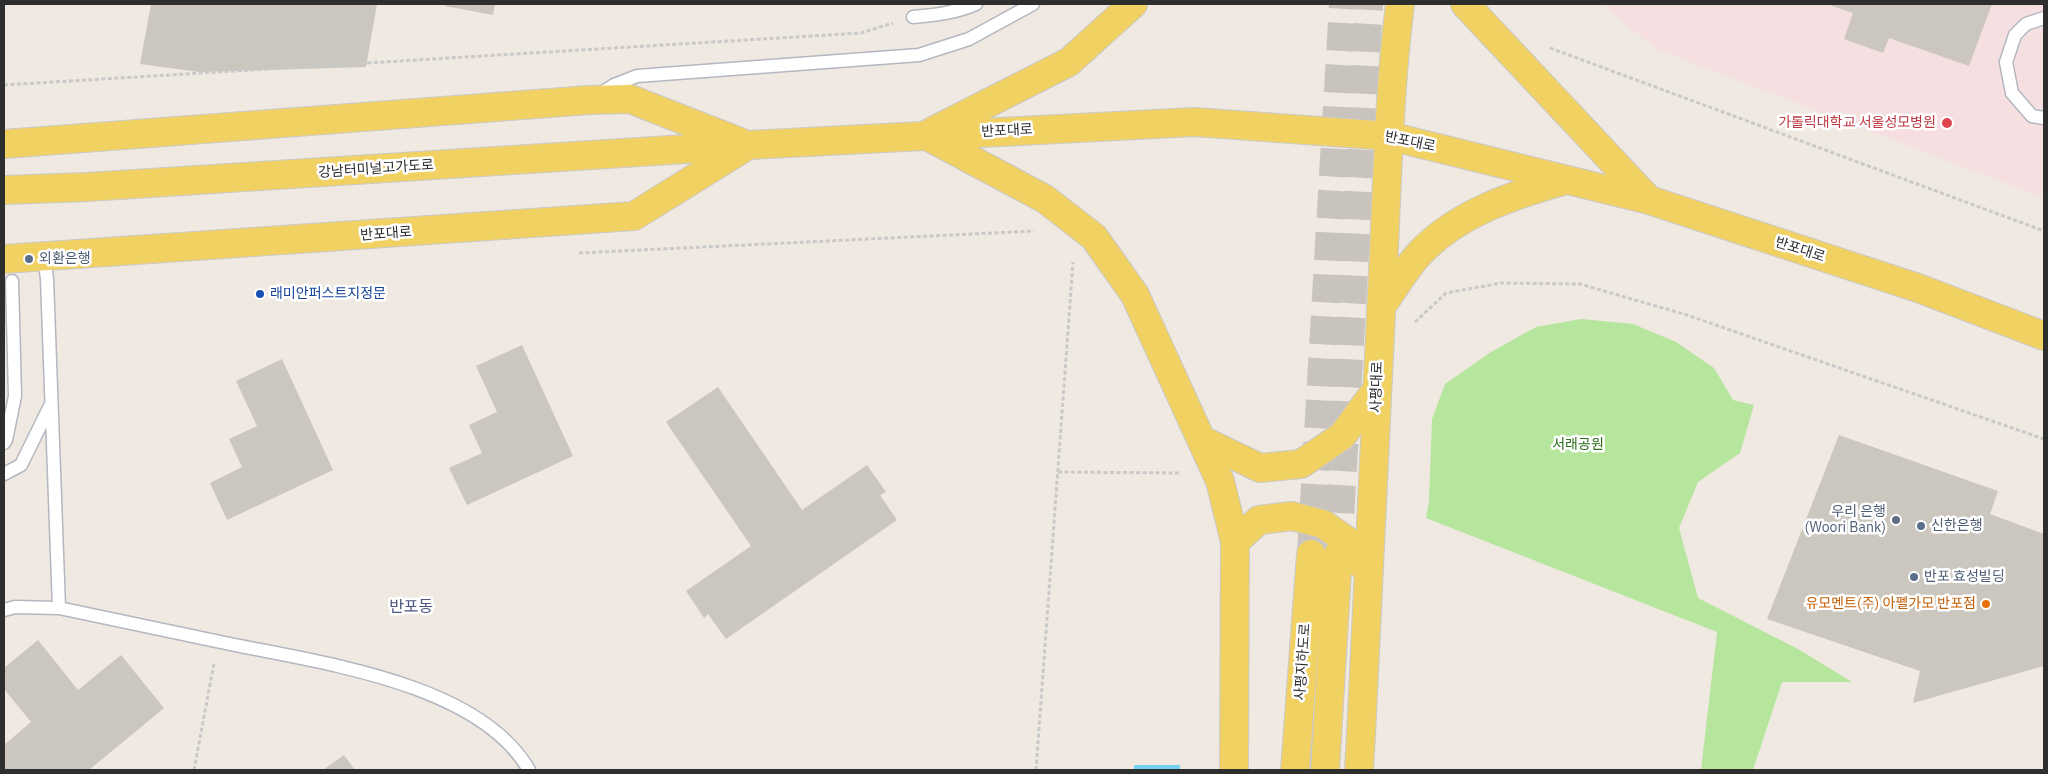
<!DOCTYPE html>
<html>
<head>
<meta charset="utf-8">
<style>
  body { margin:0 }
  #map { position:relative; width:2048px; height:774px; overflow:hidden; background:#efe9e1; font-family:"IBM Plex Sans",sans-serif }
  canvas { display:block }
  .frame { position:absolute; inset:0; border:5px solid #2e2e2e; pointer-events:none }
</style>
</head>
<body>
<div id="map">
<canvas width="2048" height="774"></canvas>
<div class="frame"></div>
</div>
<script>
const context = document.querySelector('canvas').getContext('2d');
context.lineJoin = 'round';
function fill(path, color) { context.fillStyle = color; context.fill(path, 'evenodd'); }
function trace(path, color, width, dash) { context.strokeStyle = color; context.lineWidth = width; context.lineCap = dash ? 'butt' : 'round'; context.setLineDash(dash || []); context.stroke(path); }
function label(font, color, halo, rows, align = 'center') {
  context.font = font + ' "IBM Plex Sans","Noto Sans KR",sans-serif'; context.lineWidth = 5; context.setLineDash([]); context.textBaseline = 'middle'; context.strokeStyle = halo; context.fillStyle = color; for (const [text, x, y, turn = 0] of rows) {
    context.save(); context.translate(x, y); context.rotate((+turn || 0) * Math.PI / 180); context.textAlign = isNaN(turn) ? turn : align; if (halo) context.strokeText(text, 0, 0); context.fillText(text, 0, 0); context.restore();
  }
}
const medical = new Path2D(`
  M1601 4H2044V198L1656 49Z`);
const green = new Path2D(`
  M1581 319 1633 324 1676 342 1714 368 1733 400 1754 405 1740 453 1698 482 1679 528 1698 598 1798 649 1852 682H1782L1753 770H1701L1717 632 1426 518 1429 501 1432 419 1445 384 1491 352 1536 327Z`);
const water = new Path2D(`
  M1134 765H1180V770H1134Z`);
const building = new Path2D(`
  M151 4H377L366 67 199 72 140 64Z
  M445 4H495L493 15 445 6Z
  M1827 4H1992L1969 66 1889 38 1883 53 1844 39 1853 13Z
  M522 345 573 456 467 505 449 468 482 453 469 425 497 412 476 366Z
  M282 359 333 470 227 520 210 483 242 467 229 439 257 426 236 381Z
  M718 387 802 510 867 465 886 492 880 495 897 520 726 639 708 614 704 618 686 591 751 546 666 422Z
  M1839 435 1998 491 1990 514 2044 534V666L1913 703 1920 671 1767 619Z
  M38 640 78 690 121 655 164 708 89 770H4V745L31 722 4 689V668Z
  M344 755 355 770H323Z`);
const primaryTunnel = new Path2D(`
  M1311 554 1343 4
  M1338 555 1369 4`);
const path = new Path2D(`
  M1550 48 2044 231
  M4 85 861 33 893 23
  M579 253 1034 231
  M1415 322 1446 293 1501 283 1580 284 1687 315 2044 439
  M1058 472 1179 473
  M194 770 214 663
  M1036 770 1073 262`);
const service = new Path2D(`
  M913 17C935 15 955 13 976 4
  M2044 18 2026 24 2015 35 2006 62 2012 93 2032 116 2044 118
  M600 94 614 85 637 76 919 55 969 39 1033 4
  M4 443 6 440 15 396 12 281
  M4 474 21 465 50 406
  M59 608C116 620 173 632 230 644 321 663 479 683 529 770
  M4 610 15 607 59 608 47 279 44 257`);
const primary = new Path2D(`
  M1465 4 1649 200
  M933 131 1069 62 1133 4
  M925 135 1045 199 1094 237 1135 295 1220 481 1235 542 1234 770
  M4 144 589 100 630 99 740 142
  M4 190 87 187 749 145 1194 122 1389 136 1649 200 1918 288 2044 336
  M4 259 634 216 745 147
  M1381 307C1394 289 1405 269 1420 253 1458 213 1513 195 1566 180
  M1202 440 1260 468 1301 464 1342 436 1377 389
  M1235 542 1259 520 1292 516 1323 524 1353 545 1362 565
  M1295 770 1311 554
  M1325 770 1338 555
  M1359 770C1368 611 1375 452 1382 292 1387 196 1388 99 1400 4`);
const markers = [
  [1947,123,6,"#e0444e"],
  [29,259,5,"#5c6f8a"],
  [260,294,5,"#1a4fb4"],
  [1896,520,5,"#5c6f8a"],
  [1921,526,5,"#5c6f8a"],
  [1914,577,5,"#5c6f8a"],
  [1986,604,5,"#e8710a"]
];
const healthNames = [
  ["가톨릭대학교 서울성모병원",1936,123]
];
const streetNames = [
  ["반포대로",1007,131,-3],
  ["반포대로",1410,142,12],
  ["강남터미널고가도로",376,169,-4],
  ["반포대로",386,234,-4],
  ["반포대로",1800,250,18],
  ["사평대로",1377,387,-88],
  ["사평지하도로",1303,662,-86]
];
const serviceNames = [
  ["외환은행",39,259],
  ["우리 은행",1886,512,"right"],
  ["(Woori Bank)",1886,528,"right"],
  ["신한은행",1931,526],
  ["반포 효성빌딩",1924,577]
];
const transitNames = [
  ["래미안퍼스트지정문",270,294]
];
const parkNames = [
  ["서래공원",1578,445]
];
const foodNames = [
  ["유모멘트(주) 아펠가모 반포점",1976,604]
];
const quarterNames = [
  ["반포동",411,607]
];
fill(medical, '#f5dfe0');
fill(green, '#b6e59e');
fill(water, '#75cff0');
fill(building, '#cbc7bf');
trace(primaryTunnel, '#c8c4bd', 28, [28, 14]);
trace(service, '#b4b7c1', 15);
trace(primary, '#c9c9c9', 30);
trace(path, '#c9c9c9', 3, [4, 2.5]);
trace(service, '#fff', 12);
trace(primary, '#f2d163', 28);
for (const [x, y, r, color] of markers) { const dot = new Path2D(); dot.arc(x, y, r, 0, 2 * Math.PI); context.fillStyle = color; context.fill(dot); trace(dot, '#fff', 2); }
label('14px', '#be3a42', '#fff', healthNames, 'right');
label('14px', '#2e2e2e', '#fff', streetNames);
label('14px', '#4e5e75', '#fff', serviceNames, 'left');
label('14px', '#164399', '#fff', transitNames, 'left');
label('14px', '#2c6e1b', '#fff', parkNames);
label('14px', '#c56008', '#fff', foodNames, 'right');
label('16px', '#4d5680', '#fff', quarterNames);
</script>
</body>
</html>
